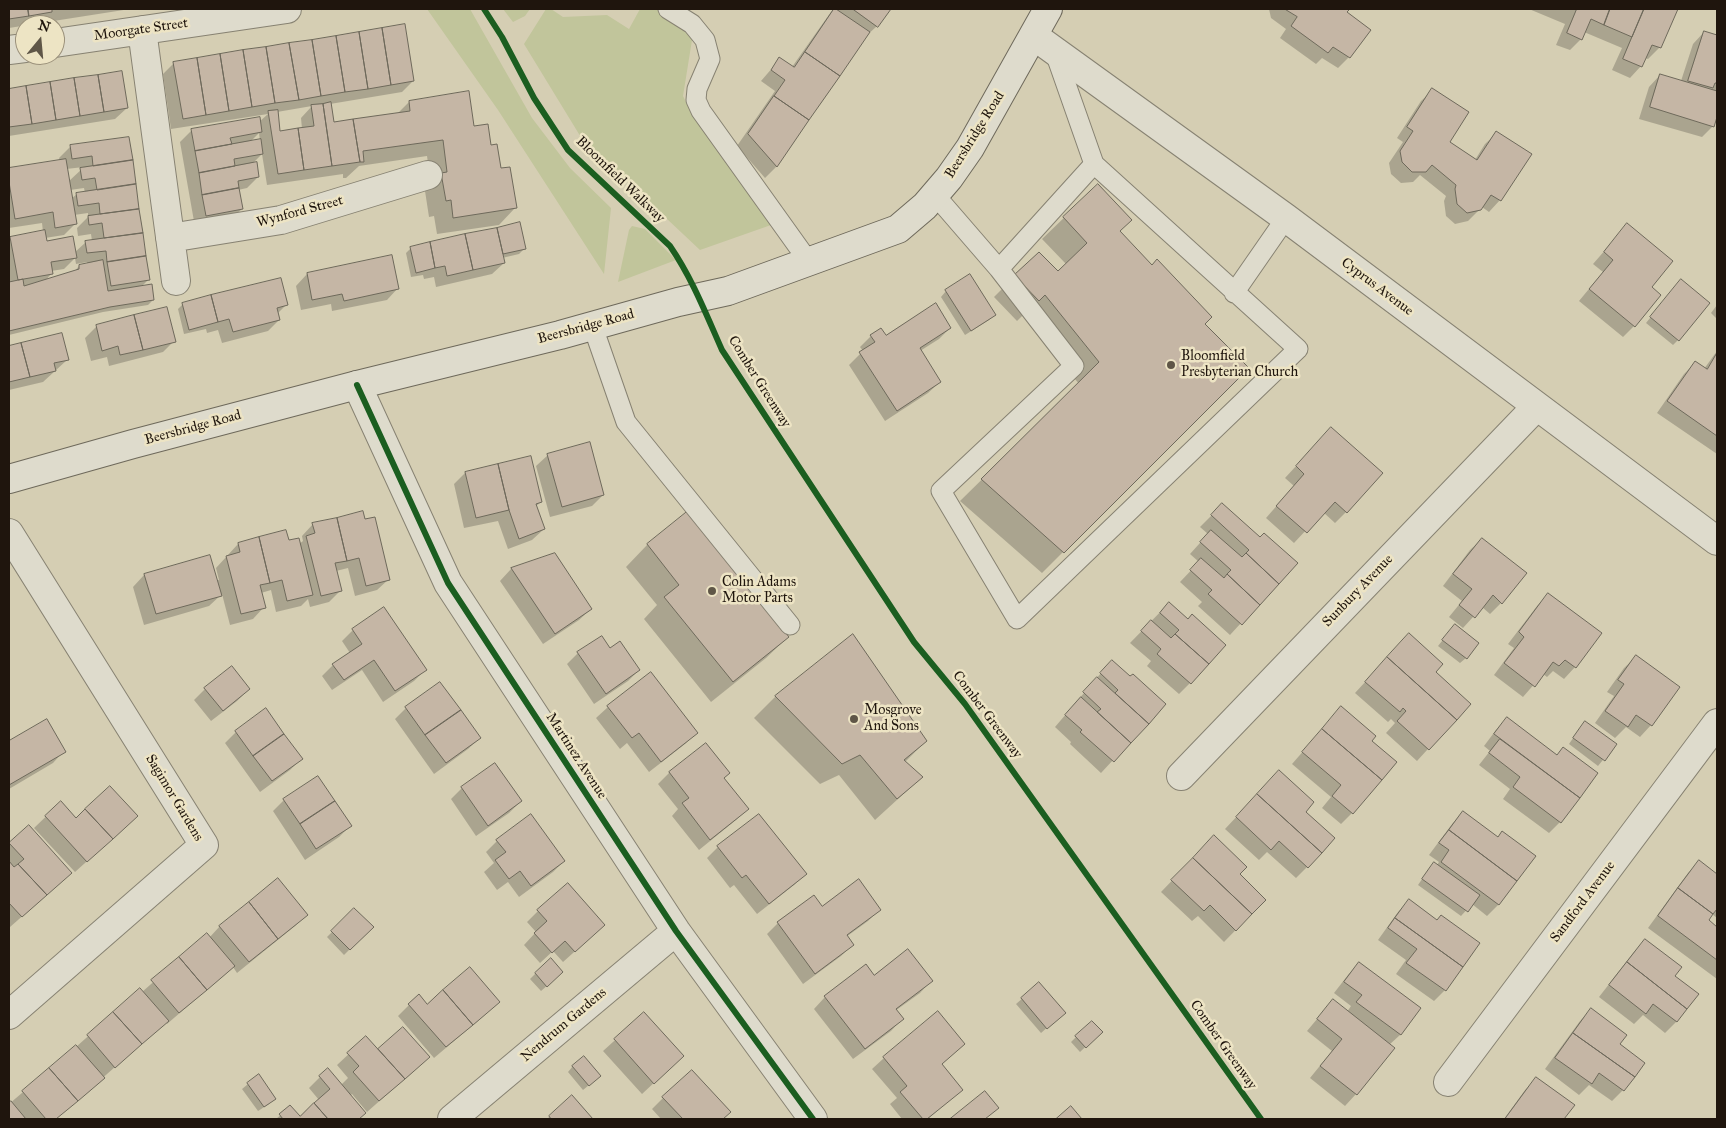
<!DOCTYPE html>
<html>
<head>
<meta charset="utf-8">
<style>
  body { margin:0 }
  #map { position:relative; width:1726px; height:1128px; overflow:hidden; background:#d5ceb3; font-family:"IM FELL Great Primer",serif }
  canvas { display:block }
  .frame { position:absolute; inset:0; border:10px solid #1f150d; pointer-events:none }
  .north { position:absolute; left:15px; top:15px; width:50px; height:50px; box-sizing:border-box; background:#ede4c4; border:1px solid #9b917b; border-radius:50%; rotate:17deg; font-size:14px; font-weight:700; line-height:20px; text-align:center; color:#1f150d }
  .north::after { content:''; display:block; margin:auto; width:18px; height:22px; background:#5f5647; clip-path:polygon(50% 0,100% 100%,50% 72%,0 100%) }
</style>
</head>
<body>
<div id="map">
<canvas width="1726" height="1128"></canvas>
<div class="frame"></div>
<div class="north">N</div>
</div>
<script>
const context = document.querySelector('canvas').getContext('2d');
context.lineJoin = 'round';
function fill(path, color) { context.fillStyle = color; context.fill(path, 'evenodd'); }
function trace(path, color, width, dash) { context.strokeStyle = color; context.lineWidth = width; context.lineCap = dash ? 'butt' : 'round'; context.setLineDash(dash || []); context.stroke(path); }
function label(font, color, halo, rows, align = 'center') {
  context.font = font + ' "IM FELL Great Primer",serif'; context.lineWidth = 5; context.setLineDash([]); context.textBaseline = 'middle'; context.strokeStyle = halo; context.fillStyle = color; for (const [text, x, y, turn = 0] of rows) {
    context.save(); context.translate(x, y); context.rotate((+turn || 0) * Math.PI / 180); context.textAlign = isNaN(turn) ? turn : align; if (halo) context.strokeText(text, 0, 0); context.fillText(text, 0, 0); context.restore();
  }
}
const green = new Path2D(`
  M427 9H470L532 118 570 168 611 208 604 274 498 110Z
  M503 9H530L525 16 513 22Z
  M546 9H551L563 17 607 15 629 29 640 9H656L687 30 692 40 683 96 691 112 771 225 700 250 582 139 524 44Z
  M632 226 645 229 676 260 618 282 629 230Z`);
const shadow = new Path2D(`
  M9 9H130L9 28Z
  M833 9H889L877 26 865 37 776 167 765 178 737 146 775 91 761 81 780 59 792 67Z
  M1269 9H1348L1346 13 1349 57 1338 68 1322 58 1316 64 1280 38 1286 29 1271 18Z
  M1529 9H1676L1659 48 1648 59 1645 58 1641 66 1630 78 1612 70 1622 48 1584 32 1581 39 1570 50 1556 45 1565 24Z
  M1704 32 1717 36V113L1713 126 1702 137 1639 119 1649 87 1660 75 1681 81 1693 44Z
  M174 63 413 81 402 92 330 104 333 123 397 114 409 102 473 128 490 147 515 208 499 225 437 234 434 216 429 217 425 191 431 185 427 156 359 166 346 178H343V174L267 185 262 154 251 165 258 177 247 188 238 190 242 209 230 220 195 227 180 142 191 131 259 122 268 114 171 129 163 74ZM312 106 301 118 302 129 279 132 277 112ZM259 133 260 141 250 142Z
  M121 72 127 108 115 119 9 136V90Z
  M1433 90 1448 142 1475 160 1485 144 1497 133 1500 200 1489 212 1482 207 1468 221 1455 224 1446 216 1444 201 1446 196 1420 175 1413 182 1401 183 1391 174 1389 163 1403 142 1397 138 1421 101Z
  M128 138 148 280 141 287 153 300 148 305 103 312 9 335V240L11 238 43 232 42 223 9 228V169L60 161 59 158 71 146ZM84 167 68 182 66 169ZM84 188 85 193 77 194 71 199 70 190ZM88 213V217L77 228 78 236 91 234 92 241 86 242 74 253 46 242 45 238 64 235 75 224 74 215ZM75 258 76 264 87 262 88 265 79 266 74 272 45 281 51 274V271L64 269Z
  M1098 185 1119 231 1203 324 1247 368 1042 573 960 501 1079 384 1023 315 1017 321 994 297 1015 276 1057 272 1066 264 1042 239Z
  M519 224 525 248 519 254 502 258 504 263 492 274 436 287 434 277 424 279 423 275 411 277 406 253 411 248Z
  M1627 225 1650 287 1634 326 1623 337 1579 301 1603 272 1593 264Z
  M391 257 398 288 387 300 332 311 331 304 301 310 296 286 307 274Z
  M1676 286 1678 340 1673 345 1646 323Z
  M946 291 994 315 989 320 965 335 941 297Z
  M183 304H287L277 314 279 320 268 331 222 343 218 330 207 333 206 329 184 334 178 309Z
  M1717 305V319L1711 313Z
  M96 327 174 341 163 352 109 366 107 357 91 361 85 338Z
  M950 328 939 339 920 351 940 382 928 393 885 421 849 365 863 351 860 347 871 336 886 337Z
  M61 335 67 360 43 382 9 390V347Z
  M1717 351V454L1657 413 1684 374 1695 363 1704 369Z
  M1331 428 1346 512 1335 523 1323 512 1294 543 1266 518 1294 486 1285 478Z
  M548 455 603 495 592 506 550 517 536 466Z
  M465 473 541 502 535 507 544 529 532 540 508 549 498 521 464 528 454 484Z
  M1222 505 1260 539 1296 563 1230 635 1198 606 1202 602 1180 582 1199 562 1190 554 1208 534 1200 527Z
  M688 513 788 637 766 658 711 702 644 619 657 605 626 567 647 545Z
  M364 521 389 579 377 590 355 596 348 568 336 571 340 591 329 602 310 607 308 599 301 606 276 612 271 590 261 593 264 607 253 619 230 625 222 594 209 606 144 625 133 587 144 575 216 580H219L216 568 238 544 288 542 299 544 303 541 302 536 313 524Z
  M1482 539 1501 603 1490 614 1482 607 1463 628 1449 617 1462 601 1443 586 1470 550Z
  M554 555 591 609 579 620 543 644 500 581 511 569Z
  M1548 595 1600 634 1575 667 1564 679 1553 671 1547 677 1543 674 1523 697 1494 675 1514 648 1508 644 1537 606Z
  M1169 603 1188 620 1190 683 1179 694 1147 666 1151 661 1130 643Z
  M353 630 425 670 414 681 383 702 362 670 332 690 322 676 333 665 350 653 342 641Z
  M1450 631 1466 658 1460 663 1438 646Z
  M852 636 926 741 905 762 922 777 875 820 839 775 820 784 754 718 775 697Z
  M1398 646 1434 672 1469 704 1417 761 1386 733 1395 723 1391 719 1388 722 1355 693Z
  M609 650 639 670 628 681 594 704 567 664 578 653Z
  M1636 657 1678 688 1651 725 1640 737 1626 727 1615 738 1595 723 1614 696 1607 692 1624 668Z
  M1101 673 1165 704 1101 773 1070 744 1071 742 1055 727Z
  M650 674 696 733 685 744 649 772 627 743 620 749 596 718 608 707Z
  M440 683 480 738 468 749 434 774 395 719 406 708Z
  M205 689H249L237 701 211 721 194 700Z
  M1341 708 1370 741 1352 813 1341 824 1322 808 1331 797 1292 764Z
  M1507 719 1556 756 1563 749 1597 774 1560 822 1549 833 1503 799 1510 789 1479 765 1490 751 1484 746 1496 730Z
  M46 721 64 751 53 763 9 789V743Z
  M1580 728 1615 745 1598 766 1569 744Z
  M236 732 301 759 290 770 260 792 225 743Z
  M706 745 723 778 747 809 736 820 699 850 672 816 678 809 658 784 669 773Z
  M495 765 521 801 509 813 476 836 451 799 462 788Z
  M1268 783 1304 812 1307 867 1296 878 1267 852 1259 860 1225 829Z
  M284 800 350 826 339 837 305 860 273 811Z
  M60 803 76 819 125 827 75 872 34 828Z
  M1463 812 1497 838 1502 833 1499 904 1487 916 1472 904 1461 916 1418 885 1429 869 1437 865 1439 862 1429 855 1452 824Z
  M759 815 805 874 794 885 757 914 734 885 730 888 707 858 718 847Z
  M29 827 59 884 10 927 9 845Z
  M1214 837 1238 874 1265 900 1224 942 1198 916 1192 921 1161 892Z
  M497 841 564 861 553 872 519 897 508 882 497 890 484 872 494 863 486 852Z
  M1699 862 1717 876V918L1712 914 1707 921 1717 928V979L1648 928 1688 873Z
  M1409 901 1445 990 1434 1001 1396 974 1406 960 1378 940 1398 912Z
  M821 908 879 910 868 921 846 937 852 945 841 956 803 984 767 934 778 923Z
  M354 910 372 927 344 955 327 937Z
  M538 911 592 936 563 962 553 951 540 963 524 945 536 932 527 922Z
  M306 915 295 926 237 973 233 967 167 1024 166 1022 56 1119H9V1104L76 1047 140 990 142 992 207 935 209 938 220 926Z
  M1645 941 1674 976 1697 995 1676 1022 1665 1033 1643 1015 1634 1024 1599 997 1634 952Z
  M1359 963 1419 1008 1400 1035 1389 1045 1393 1048 1356 1094 1345 1106 1310 1078 1332 1051 1307 1031 1333 1000 1347 1012 1351 1006 1334 993 1348 975Z
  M535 974 556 978 541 991 530 979Z
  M874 976 931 981 920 993 895 1011 902 1019 891 1031 853 1059 814 1009 825 997Z
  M1039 984 1058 1018 1041 1033 1016 1004Z
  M409 1005 427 1006 487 1013 434 1058 398 1016Z
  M1591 1010 1619 1044 1623 1090 1612 1101 1589 1085 1579 1095 1545 1069 1580 1021Z
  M644 1014 671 1067 642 1094 603 1051Z
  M403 1029 417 1068 367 1112 352 1094 350 1096 365 1113 358 1119H276L290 1107 299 1117 319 1100 309 1088 320 1077 341 1085 348 1078 337 1065 366 1038 378 1051Z
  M1101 1032 1080 1052 1071 1042 1076 1037Z
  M964 1044 941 1065 962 1089 928 1119H902L890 1104 897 1098 872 1069 884 1058Z
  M573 1066 594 1081 583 1090 568 1072Z
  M1537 1079 1573 1105 1563 1119H1504L1525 1090Z
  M248 1084 269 1104 258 1111 242 1089Z
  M571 1097 591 1119H547Z
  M663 1098 729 1112 722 1119H661L652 1109Z`);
const building = new Path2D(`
  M9 9H28L29 16 9 19Z
  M28 9H52V12L29 16Z
  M834 9H836L870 32 840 76 805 52Z
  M853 9H891L878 27Z
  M1285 9H1350L1347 12 1371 30 1350 58 1333 47 1328 53 1291 26 1297 17Z
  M1577 9H1610L1604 25 1591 19 1582 40 1567 33Z
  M1610 9H1644L1632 37 1604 25Z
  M1644 9H1678L1661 48 1652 45 1642 67 1623 59Z
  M405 24 414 81 391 85 382 28Z
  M382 28 391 85 368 89 359 32Z
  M1704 31 1717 35V83H1715L1713 88 1688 81Z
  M359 32 368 89 345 92 336 36Z
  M336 36 345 92 321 96 312 40Z
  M312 40 321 96 299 100 289 43Z
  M289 43 299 100 275 103 266 47Z
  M266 47 275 103 252 107 243 50Z
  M243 50 252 107 229 111 220 54Z
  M805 52 840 76 809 120 774 96 785 80 771 70 779 57 794 67Z
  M220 54 229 111 206 115 197 58Z
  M197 58 206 115 183 119 173 62Z
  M122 71 128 108 104 112 98 75Z
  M1660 74 1717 91V117L1714 127 1650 107Z
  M98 75 104 112 80 116 74 78Z
  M74 78 80 116 56 120 50 82Z
  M50 82 56 120 32 124 26 86Z
  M26 86 32 124 9 127V89Z
  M1432 88 1469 112 1450 142 1477 160 1496 131 1532 154 1501 201 1491 195 1481 210 1467 213 1457 204 1455 189 1456 185 1432 165 1426 172H1412L1402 162 1400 151 1413 131 1407 127Z
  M469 91 474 126 488 124 491 145 497 144 501 168 510 167 517 208 453 218 451 200 446 201 441 173 447 172 443 140 363 151 364 162H360L353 119 410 111 409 101Z
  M774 96 809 120 777 167 748 134Z
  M331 102 334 122 353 119 360 162 332 166 323 104Z
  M323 104 332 166 304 170 298 128 314 126 311 105Z
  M278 110 280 131 298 128 304 170 278 174 268 111Z
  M260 117 262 132 230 138 232 144 195 151 191 129Z
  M129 137 133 160 93 166 92 156 72 159 70 145Z
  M261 139 263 154 234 159 235 166 199 173 195 151Z
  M66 159 77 224 55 228 53 212 15 219 9 182V168Z
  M133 160 136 184 97 190 95 178 82 180 80 168Z
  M257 162 259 177 238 181 239 188 202 195 199 173Z
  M136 184 139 209 100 214 99 203 78 206 76 193Z
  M1098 184 1132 220 1120 231 1152 265 1157 259 1212 317 1205 324 1249 368 1064 553 981 479 1099 362 1045 295 1039 301 1014 275 1039 252 1058 271 1087 243 1063 217Z
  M239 188 243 209 206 216 202 195Z
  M139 209 143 233 104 238 102 223 89 225 88 216Z
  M520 222 526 249 503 254 497 228Z
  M1627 223 1673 261 1652 287 1661 295 1635 327 1589 289 1613 260 1604 252Z
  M497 228 505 263 473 270 465 234Z
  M45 230 47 241 73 236 77 258 51 262 53 274 18 280 10 237Z
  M143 233 146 256 107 262 106 251 87 253 85 241Z
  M465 234 473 270 447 276 445 266 435 268 430 242Z
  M430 242 435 268 416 273 410 247Z
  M392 255 399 289 344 301 342 294 312 300 307 273Z
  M146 256 150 280 111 286 107 262Z
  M103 260 108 291 152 284 154 300 110 307 9 331V282L23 279 24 286 79 269V265Z
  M970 274 996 315 971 331 945 290Z
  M281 278 288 305 277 308 280 320 233 332 229 319 218 322 211 295Z
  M1681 279 1710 303 1679 341 1650 317Z
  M211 295 218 322 189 330 182 303Z
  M936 303 951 328 920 348 941 382 897 411 859 352 875 342 870 335 881 328 886 335Z
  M167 307 176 342 143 350 134 315Z
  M134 315 143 350 120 355 118 346 102 351 96 325Z
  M62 333 69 360 54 363 56 371 30 377 21 343Z
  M21 343 30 377 9 382V346Z
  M1717 353V436L1667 401 1695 361 1707 369Z
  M1331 427 1383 473 1347 513 1335 502 1307 533 1276 506 1304 474 1296 466Z
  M590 442 604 495 562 507 547 454Z
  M531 456 542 502 536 504 545 529 519 539 509 510 498 464Z
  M498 464 509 510 476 518 465 472Z
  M1222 503 1260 537 1264 533 1298 563 1279 584 1246 553 1249 550 1211 515Z
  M363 511 365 519 375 517 390 580 366 586 359 558 347 561 337 518Z
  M688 511 789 637 733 682 664 597 679 585 647 544Z
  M337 518 347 561 335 563 342 591 321 596 306 536 315 533 312 523Z
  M286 530 289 540 299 538 313 595 287 601 282 580 270 583 259 537Z
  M1211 530 1242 557 1246 553 1279 584 1260 605 1227 574 1231 570 1200 542Z
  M259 537 270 583 260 585 266 608 241 614 226 556 240 552 238 543Z
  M1482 538 1527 573 1502 604 1493 595 1475 618 1459 605 1472 589 1453 574Z
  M555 553 592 609 555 634 511 568Z
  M210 555 222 596 156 614 144 574Z
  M1201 558 1224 578 1227 574 1260 605 1242 625 1208 594 1212 590 1190 570Z
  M1548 593 1602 633 1576 668 1565 660 1559 666 1553 662 1535 687 1504 663 1524 637 1519 632Z
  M1169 602 1188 619 1192 614 1226 645 1209 664 1175 634 1179 630 1160 613Z
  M384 607 427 670 395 691 374 660 344 680 332 664 362 644 352 629Z
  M1151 620 1171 638 1175 634 1209 664 1191 684 1157 654 1161 649 1141 631Z
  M1455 624 1479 643 1467 659 1442 640Z
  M1409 633 1443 664 1436 672 1471 704 1457 720 1387 657Z
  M853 634 927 741 904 760 923 777 897 799 860 755 842 764 775 696Z
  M602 636 610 648 620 641 640 670 606 694 577 652Z
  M1636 655 1680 687 1652 726 1636 715 1628 727 1605 711 1624 684 1618 680Z
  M1387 657 1457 720 1429 750 1397 721 1406 711 1403 708 1400 712 1365 682Z
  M1112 660 1130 676 1133 674 1166 704 1149 724 1115 693 1118 690 1100 673Z
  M232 666 250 689 223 711 204 688Z
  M651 672 698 733 661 762 639 733 632 738 607 706Z
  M1097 677 1149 724 1131 743 1097 712 1101 709 1083 692Z
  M440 682 461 710 425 735 405 707Z
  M1081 697 1131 743 1114 762 1080 732 1082 730 1065 715Z
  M1341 706 1376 736 1372 741 1397 762 1382 780 1322 729Z
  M266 708 284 734 253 756 235 731Z
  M461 710 481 738 446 763 425 735Z
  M1507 717 1557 755 1563 747 1598 773 1580 798 1494 734Z
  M47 719 66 752 9 785V741Z
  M1585 721 1617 744 1605 761 1573 738Z
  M1322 729 1382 780 1353 814 1332 796 1341 785 1302 752Z
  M284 734 303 759 272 781 253 756Z
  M1500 739 1580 798 1561 823 1513 787 1520 777 1489 753Z
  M706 743 730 773 724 778 749 809 710 840 682 803 689 798 669 772Z
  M495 763 522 801 488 826 461 787Z
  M1279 770 1314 802 1306 812 1335 838 1322 853 1257 794Z
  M318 776 335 801 300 824 283 799Z
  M110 786 138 816 113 839 85 809Z
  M1257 794 1322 853 1308 868 1279 841 1271 850 1236 817Z
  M61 801 76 818 85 809 113 839 87 862 45 816Z
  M335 801 352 826 316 849 300 824Z
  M1463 811 1498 837 1502 831 1536 856 1517 881 1449 830Z
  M531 814 565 861 531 886 520 871 509 879 495 860 506 852 496 840Z
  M759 814 807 874 769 904 746 875 742 878 717 846Z
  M29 825 72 873 47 895 18 864 24 859 9 843Z
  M1449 830 1517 881 1499 905 1441 862 1449 850 1439 843Z
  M1214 835 1247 867 1240 874 1266 900 1252 914 1193 858Z
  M1193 858 1252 914 1236 931 1210 905 1204 911 1171 880Z
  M1699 860 1717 874V909L1713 914 1678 888Z
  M9 861 14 867 18 864 47 895 22 917 9 903Z
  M1434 862 1480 895 1468 912 1422 879Z
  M278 878 308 915 278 939 249 902Z
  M859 879 881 910 847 935 854 945 815 974 777 922 814 895 822 906Z
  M568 883 605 925 575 952 565 941 552 953 534 933 547 921 537 910Z
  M1678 888 1713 914 1709 920 1717 927V960L1658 916Z
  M1409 899 1437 920 1441 915 1480 943 1463 967 1395 918Z
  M249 902 278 939 249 962 219 926Z
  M354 908 374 927 350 950 331 931Z
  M1395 918 1463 967 1446 991 1406 963 1417 949 1388 928Z
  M207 933 235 966 207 990 179 957Z
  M1645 939 1682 967 1675 976 1699 994 1687 1009 1627 962Z
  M908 949 933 981 896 1009 904 1019 865 1049 824 996 866 964 874 975Z
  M179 957 207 990 179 1013 151 980Z
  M551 958 563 972 547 987 535 973Z
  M1359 962 1421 1008 1401 1035 1356 1002 1362 995 1344 982Z
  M1627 962 1687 1009 1677 1022 1653 1004 1646 1014 1609 985Z
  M470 967 500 1002 473 1025 443 990Z
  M1039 982 1066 1013 1047 1029 1021 998Z
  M140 988 169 1021 142 1044 113 1012Z
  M443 990 473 1025 446 1047 408 1004 419 994 427 1004Z
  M1333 999 1395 1048 1357 1095 1320 1066 1342 1039 1317 1019Z
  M1591 1008 1627 1035 1620 1044 1645 1063 1635 1077 1573 1033Z
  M938 1011 965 1044 942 1064 963 1090 927 1119H923L900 1092 907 1086 883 1057Z
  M113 1012 142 1044 115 1068 87 1035Z
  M644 1012 684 1056 654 1084 614 1039Z
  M1092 1021 1103 1032 1086 1048 1075 1036Z
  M403 1027 430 1057 405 1079 378 1049Z
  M1573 1033 1635 1077 1624 1091 1599 1073 1592 1084 1555 1058Z
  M366 1036 405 1079 379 1101 353 1072 359 1066 347 1053Z
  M76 1045 105 1078 78 1101 49 1068Z
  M584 1056 601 1076 589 1086 572 1066Z
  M49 1068 78 1101 56 1119H46L22 1091Z
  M328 1068 366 1113 359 1119H328L314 1103 330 1089 319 1076Z
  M692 1070 731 1112 723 1119H683L662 1097Z
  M259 1074 276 1099 264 1107 247 1083Z
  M1536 1077 1575 1105 1564 1119H1505Z
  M985 1091 999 1108 985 1119H950Z
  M572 1095 593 1119H551L549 1116Z
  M11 1101 26 1119H9V1103Z
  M314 1103 328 1119H283L279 1114 290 1105 300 1116Z
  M1071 1106 1082 1119H1056Z`);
const lane = new Path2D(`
  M668 9 692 24 705 40 710 59 697 89 696 100 701 111 809 262
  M1054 50 1094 164
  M1094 164 1298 349 1017 619 941 491 1074 366 999 269Z
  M935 195 999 269
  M1234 293 1286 218
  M593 327 626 422 790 625`);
const street = new Path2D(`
  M142 30 176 281
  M1034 36 1286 218 1717 541
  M55 43 287 9
  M9 50 25 48
  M170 238 281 220 428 175
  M357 385 448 583 676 931 813 1119
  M9 533 204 845 9 1015
  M1181 776 1536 407
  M1448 1082 1717 723
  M452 1119 676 931`);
const secondary = new Path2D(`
  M9 479 133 444 357 385 560 335 678 302 728 291 898 229 925 206 949 178 970 148 1048 9`);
const cycleway = new Path2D(`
  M484 9 502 37 534 98 568 150 670 246C692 278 706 314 722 350L914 642 965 704 1261 1119
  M357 385 448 583 676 931 813 1119`);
const markers = [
  [1171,365,5,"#5f5647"],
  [712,591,5,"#5f5647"],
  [854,719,5,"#5f5647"]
];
const streetNames = [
  ["Moorgate Street",141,30,-8],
  ["Beersbridge Road",975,135,-58],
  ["Bloomfield Walkway",620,180,44],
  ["Wynford Street",300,212,-15],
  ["Cyprus Avenue",1377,287,37],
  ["Beersbridge Road",586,327,-15],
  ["Comber Greenway",759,382,58],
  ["Beersbridge Road",193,428,-15],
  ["Sunbury Avenue",1358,591,-46],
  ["Comber Greenway",987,715,53],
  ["Martinez Avenue",576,756,57],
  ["Sagimor Gardens",174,798,59],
  ["Sandford Avenue",1583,902,-53],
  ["Nendrum Gardens",564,1025,-40],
  ["Comber Greenway",1223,1045,55]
];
const poiNames = [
  ["Bloomfield",1181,357],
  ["Presbyterian Church",1181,373],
  ["Colin Adams",722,583],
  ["Motor Parts",722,599],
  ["Mosgrove",864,711],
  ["And Sons",864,727]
];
fill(green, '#c1c59b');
fill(shadow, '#0003');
fill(building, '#c5b6a5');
trace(building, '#6e695b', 1);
trace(lane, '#878272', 21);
trace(street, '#878272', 30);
trace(secondary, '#6e695b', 30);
trace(lane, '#dedbcc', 19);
trace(street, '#dedbcc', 28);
trace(secondary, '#dedbcc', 28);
trace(cycleway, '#1b5e20', 6);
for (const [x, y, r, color] of markers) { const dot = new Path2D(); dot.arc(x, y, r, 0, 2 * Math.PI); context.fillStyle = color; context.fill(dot); trace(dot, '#ede4c4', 2); }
label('14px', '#1f150d', '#ede4c4', streetNames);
label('14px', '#1f150d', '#ede4c4', poiNames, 'left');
</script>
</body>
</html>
